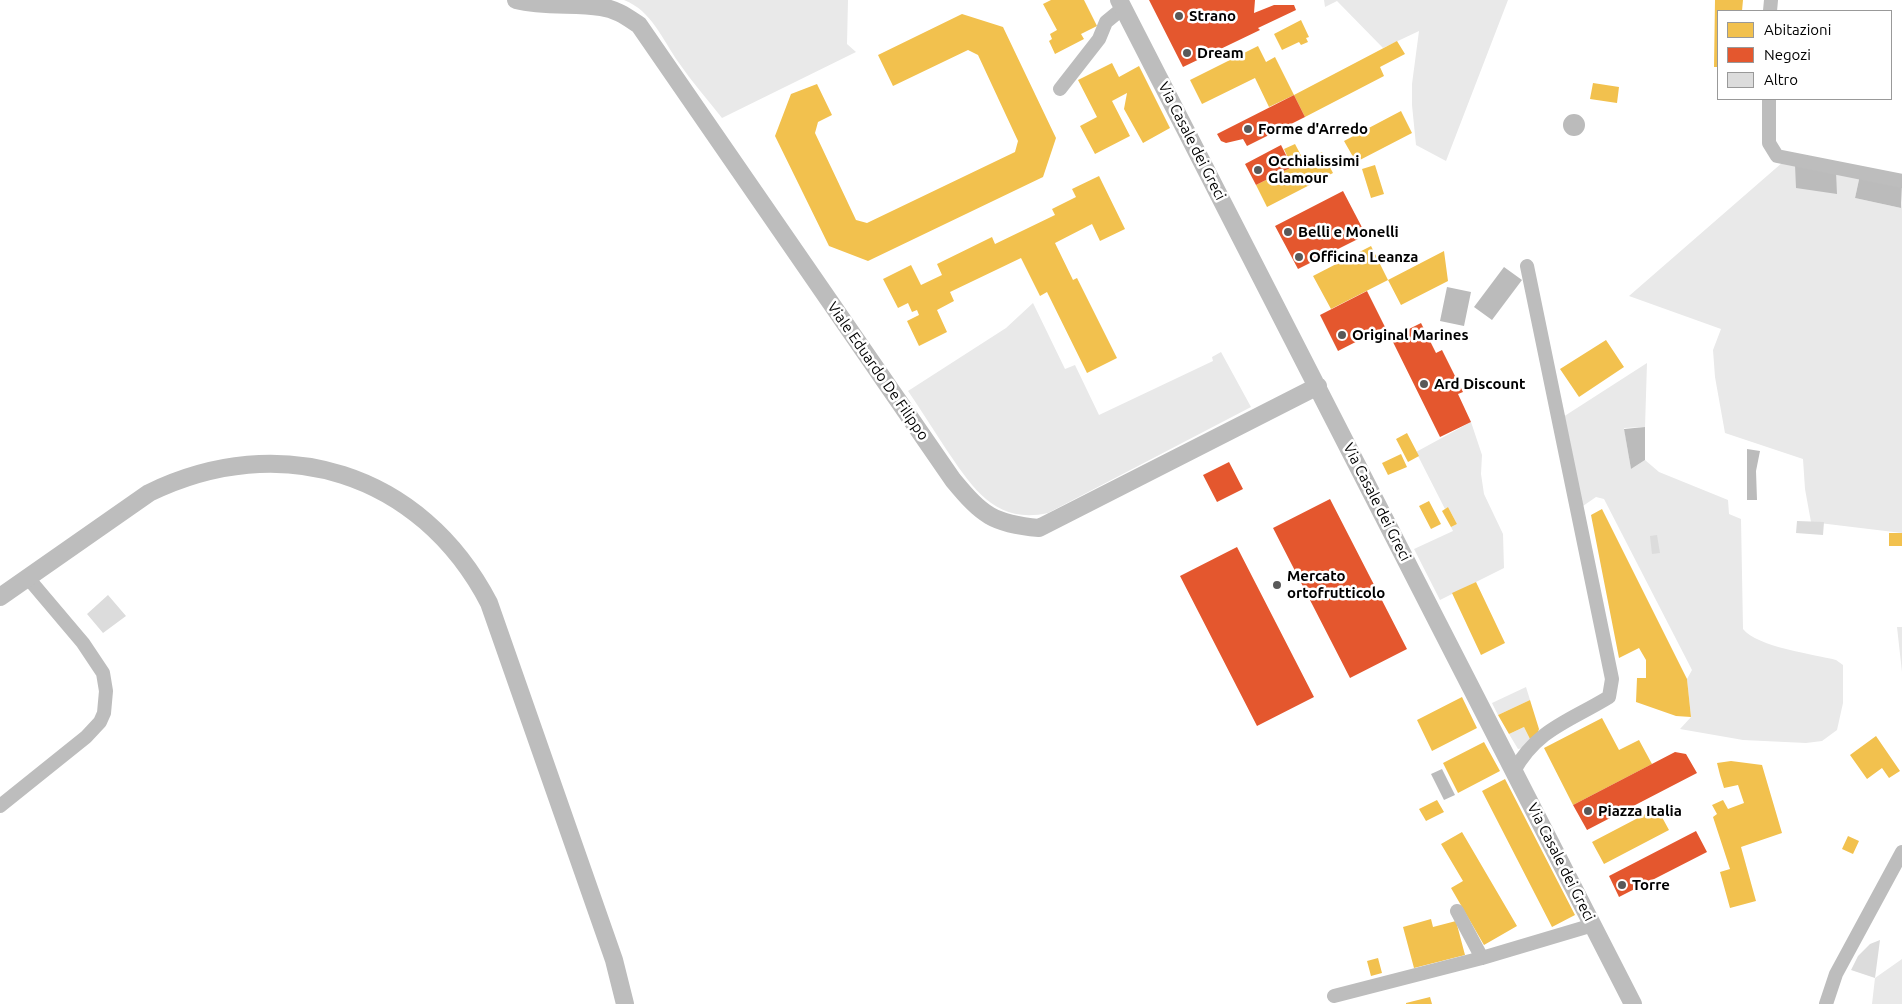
<!DOCTYPE html>
<html>
<head>
<meta charset="utf-8">
<style>
  body { margin:0 }
  #map { position:relative; width:1902px; height:1004px; overflow:hidden; background:#fff; font-family:Ubuntu,sans-serif }
  canvas { display:block }
  .legend { position:absolute; left:1717px; top:10px; width:175px; height:90px; box-sizing:border-box; background:#fff; border:1px solid #999; margin:0; padding:6px 9px; list-style:none; font-size:15px; color:#000 }
  .legend li { display:flex; align-items:center; gap:10px; height:25px }
  .legend b { width:25px; border:1px solid #999 }
</style>
</head>
<body>
<div id="map">
<canvas width="1902" height="1004"></canvas>
<ul class="legend">
<li><b style="height:14px;background:#f2c14e"></b>Abitazioni</li>
<li><b style="height:14px;background:#e4572e"></b>Negozi</li>
<li><b style="height:14px;background:#dcdcdc"></b>Altro</li>
</ul>
</div>
<script>
const context = document.querySelector('canvas').getContext('2d');
context.lineJoin = 'round';
function fill(path, color) { context.fillStyle = color; context.fill(path, 'evenodd'); }
function trace(path, color, width, dash) { context.strokeStyle = color; context.lineWidth = width; context.lineCap = dash ? 'butt' : 'round'; context.setLineDash(dash || []); context.stroke(path); }
function label(font, color, halo, rows, align = 'center') {
  context.font = font + ' Ubuntu,sans-serif'; context.lineWidth = 5; context.setLineDash([]); context.textBaseline = 'middle'; context.strokeStyle = halo; context.fillStyle = color; for (const [text, x, y, turn = 0] of rows) {
    context.save(); context.translate(x, y); context.rotate((+turn || 0) * Math.PI / 180); context.textAlign = isNaN(turn) ? turn : align; if (halo) context.strokeText(text, 0, 0); context.fillText(text, 0, 0); context.restore();
  }
}
const green = new Path2D(`
  M624 0H848L847 44 856 52 722 118C707 99 692 82 679 63 662 39 652 11 624 0Z
  M1324 0H1508L1446 161 1416 145 1412 105V84L1419 31 1383 48 1337 1 1325 7Z
  M1783 162 1860 175 1855 198 1901 208 1902 203V533L1811 522 1805 489 1803 459 1725 433 1715 377 1713 350 1721 329 1629 296Z
  M1033 303 1065 369 1075 365 1099 415 1213 361 1212 357 1221 352 1251 407 1048 513C995 525 972 487 946 449 933 429 921 410 908 391L1006 328Z
  M1647 363 1645 427 1624 428 1631 469 1645 460 1659 472 1728 500 1729 514 1741 519 1743 629C1757 647 1813 654 1836 660L1843 665V703L1837 730 1822 741 1806 743 1743 740 1680 729 1691 717 1687 679 1692 670 1604 499 1596 497 1583 506 1563 417Z
  M1471 422 1482 455 1481 474 1484 494 1503 534 1504 568 1440 600 1414 549 1453 531 1451 527 1457 524 1448 507 1445 509 1416 452Z
  M1897 627H1902V672Z
  M1526 687 1530 700 1498 715 1492 703Z
  M1524 727 1530 739 1523 748 1518 749 1509 734Z
  M1902 959V1004H1872L1875 978Z`);
const water = new Path2D(`
  M1563 125a11 11 0 1 1 22 0a11 11 0 1 1-22 0Z
  M1795 165 1836 172 1837 194 1796 188Z
  M1860 175 1902 184 1901 208 1855 198Z
  M1504 267 1522 280 1492 320 1474 307Z
  M1447 287 1471 292 1464 326 1440 321Z
  M1645 427V460L1631 469 1624 429Z
  M1747 449 1760 451 1756 471 1757 500H1747Z
  M1442 769 1455 795 1444 800 1431 774Z`);
const homes = new Path2D(`
  M1051 0H1084L1097 26 1081 34 1084 39 1055 54 1049 41 1052 39 1050 34 1057 30 1043 4Z
  M1715 0H1743L1742 11H1718V67H1714Z
  M962 14 1003 27 1056 138 1043 177 868 261 829 246 775 136 791 94 817 84 832 115 818 122 815 133 856 220 867 223 1015 152 1018 141 978 55 968 50 893 86 878 55Z
  M1301 20 1309 37 1306 38 1308 42 1301 45 1299 42 1282 50 1274 34Z
  M1397 41 1405 54 1380 67 1384 76 1305 117 1294 95 1269 107 1255 78 1202 104 1190 80 1258 46 1266 62 1275 57 1294 95Z
  M1112 63 1119 77 1139 66 1170 128 1143 143 1124 109 1127 93 1112 101 1130 136 1095 154 1080 126 1097 117 1078 80Z
  M1593 83 1619 87 1617 103 1590 99Z
  M1401 111 1412 133 1356 162 1344 141Z
  M1295 144 1304 161 1322 152 1333 173 1267 207 1256 185 1292 167 1284 149Z
  M1375 165 1384 194 1371 198 1362 169Z
  M1099 176 1125 229 1100 241 1092 224 1055 243 1073 280 1077 278 1117 358 1087 373 1047 292 1040 296 1021 258 950 292 954 301 937 310 947 332 919 346 907 321 919 315 917 310 912 312 908 303 898 308 883 279 911 265 921 285 942 275 937 264 992 237 995 244 1055 215 1052 209 1076 197 1072 189Z
  M1371 246 1388 280 1331 309 1313 276Z
  M1444 251 1448 281 1401 305 1388 280Z
  M1606 340 1624 367 1579 397 1560 369Z
  M1407 433 1419 456 1408 462 1396 439Z
  M1401 454 1407 467 1388 475 1382 463Z
  M1429 501 1441 524 1431 529 1419 506Z
  M1448 507 1457 524 1451 527 1442 511Z
  M1602 509 1687 679 1691 717 1676 716 1636 702 1637 678H1646V660L1639 648 1619 658 1591 515Z
  M1889 533H1902V546H1889Z
  M1476 582 1505 643 1481 655 1452 593Z
  M1462 697 1477 728 1432 751 1417 720Z
  M1530 700 1539 729 1537 735 1530 739 1524 727 1509 734 1498 715Z
  M1602 718 1619 750 1639 740 1652 764 1573 805 1544 748Z
  M1876 736 1900 771 1889 778 1882 768 1867 779 1850 755Z
  M1484 742 1500 771 1458 793 1443 763Z
  M1731 761 1762 765 1782 833 1741 847 1756 901 1730 908 1720 872 1730 869 1713 817 1717 814 1712 805 1723 800 1728 809 1744 803 1738 785 1724 788 1720 775 1717 763Z
  M1505 779 1575 915 1552 927 1482 791Z
  M1437 800 1444 812 1426 821 1419 809Z
  M1657 808 1669 830 1604 864 1592 842Z
  M1462 832 1517 926 1484 945 1451 888 1463 881 1441 844Z
  M1848 836 1859 841 1853 854 1842 849Z
  M1431 919 1433 927 1456 921 1465 955 1414 968 1403 927Z
  M1378 958 1382 973 1371 976 1367 961Z
  M1430 997 1432 1004H1406V1003Z`);
const shops = new Path2D(`
  M1149 0H1255L1254 13 1274 5H1294L1296 10 1258 28 1260 30 1183 67Z
  M1294 95 1305 117 1247 146 1243 139 1226 143 1221 141 1217 134Z
  M1281 145 1292 167 1256 185 1245 164Z
  M1343 191 1366 235 1298 269 1275 226Z
  M1367 291 1385 327 1338 351 1320 315Z
  M1421 323 1436 353 1442 350 1463 392 1458 394 1471 422 1440 437 1391 338Z
  M1229 462 1243 489 1217 502 1203 475Z
  M1330 499 1407 649 1350 678 1273 528Z
  M1237 547 1314 697 1257 726 1180 576Z
  M1675 752 1686 754 1697 773 1587 830 1573 805Z
  M1696 831 1707 852 1619 897 1609 876Z`);
const building = new Path2D(`
  M1797 521 1824 522 1823 535 1796 533Z
  M1657 535 1660 553 1652 554 1650 536Z
  M108 595 126 616 103 633 87 614Z
  M1880 940 1875 978 1851 970 1858 956 1870 944Z`);
const minor = new Path2D(`
  M1770 11 1771 0
  M1060 89 1099 39 1106 22 1123 8
  M1769 99V143L1777 156 1902 181
  M1514 771C1537 729 1570 721 1609 697L1612 679 1527 266
  M0 806 86 737 100 722 104 713 106 691 103 673 83 643 28 578
  M1457 911 1482 958
  M1334 996 1482 958 1593 925
  M1826 1004 1836 974 1902 852`);
const tertiary = new Path2D(`
  M516 0C545 7 573 3 601 7 616 9 627 17 639 25L953 480C982 515 993 524 1039 528L1318 386
  M1119 0 1633 1004
  M0 597 149 493C280 429 421 472 489 603L614 960 625 1004`);
const markers = [
  [1179,16,5,"#595959"],
  [1187,53,5,"#595959"],
  [1248,129,5,"#595959"],
  [1258,170,5,"#595959"],
  [1288,232,5,"#595959"],
  [1299,257,5,"#595959"],
  [1342,335,5,"#595959"],
  [1424,384,5,"#595959"],
  [1277,585,5,"#595959"],
  [1588,811,5,"#595959"],
  [1622,885,5,"#595959"]
];
const poiNames = [
  ["Strano",1189,16],
  ["Dream",1197,53],
  ["Forme d'Arredo",1258,129],
  ["Occhialissimi",1268,161],
  ["Glamour",1268,178],
  ["Belli e Monelli",1298,232],
  ["Officina Leanza",1309,257],
  ["Original Marines",1352,335],
  ["Ard Discount",1434,384],
  ["Mercato",1287,576],
  ["ortofrutticolo",1287,593],
  ["Piazza Italia",1598,811],
  ["Torre",1632,885]
];
const streetNames = [
  ["Via Casale dei Greci",1192,141,63],
  ["Viale Eduardo De Filippo",878,371,55],
  ["Via Casale dei Greci",1377,502,63],
  ["Via Casale dei Greci",1561,862,63]
];
fill(green, '#e9e9e9');
fill(water, '#bbb');
fill(homes, '#f2c14e');
fill(shops, '#e4572e');
fill(building, '#dcdcdc');
trace(minor, '#bdbdbd', 14);
trace(tertiary, '#bdbdbd', 18);
for (const [x, y, r, color] of markers) { const dot = new Path2D(); dot.arc(x, y, r, 0, 2 * Math.PI); context.fillStyle = color; context.fill(dot); trace(dot, '#fff', 2); }
label('bold 15px', '#000', '#fff', poiNames, 'left');
label('15px', '#000', '#fff', streetNames);
</script>
</body>
</html>
